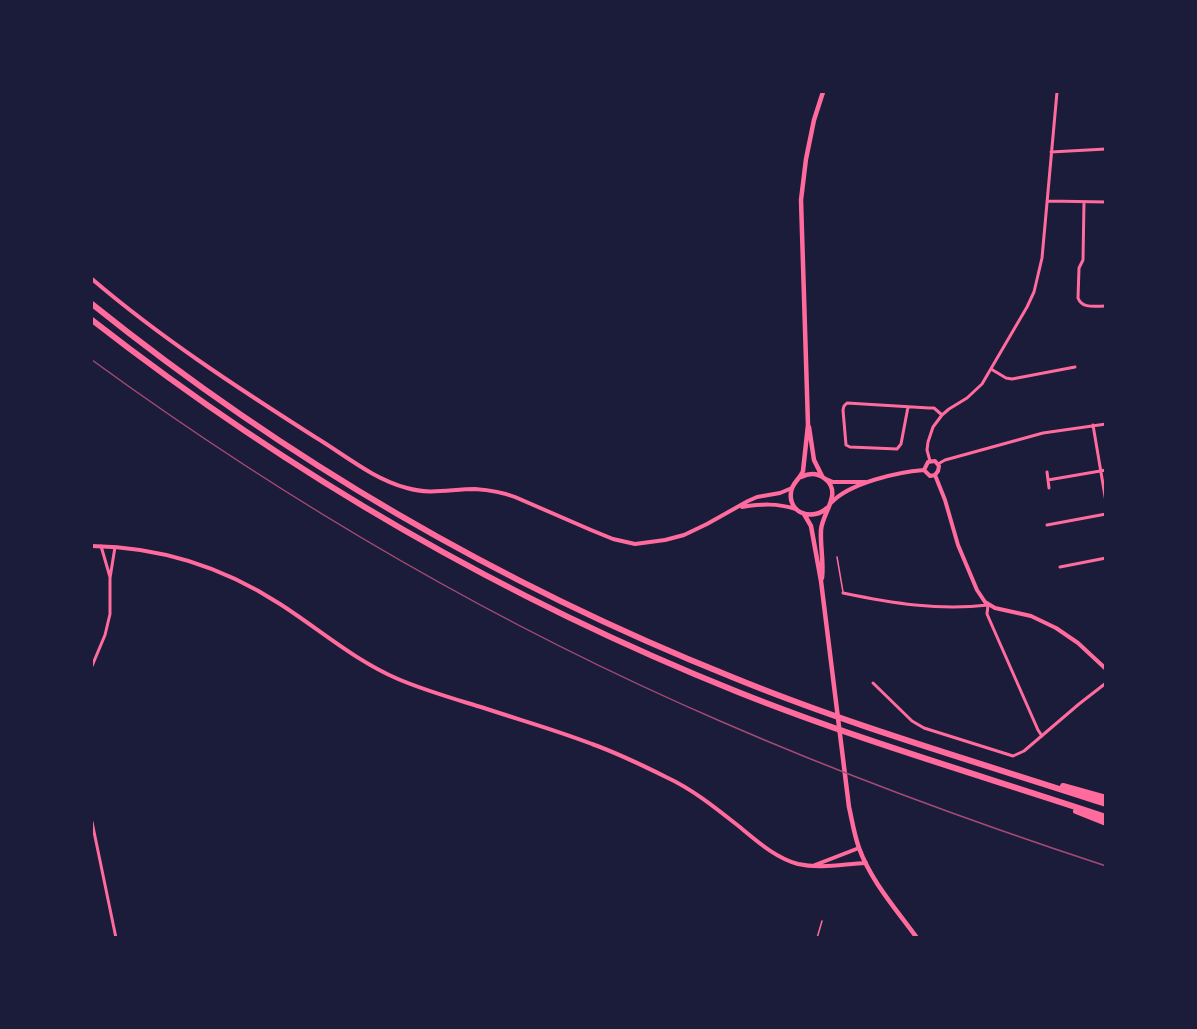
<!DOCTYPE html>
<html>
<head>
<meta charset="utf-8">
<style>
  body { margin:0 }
  #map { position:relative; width:1197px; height:1029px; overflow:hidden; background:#1b1b3a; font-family:Georgia,serif }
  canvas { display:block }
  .frame { position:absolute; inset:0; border:93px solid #1b1b3a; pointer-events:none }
</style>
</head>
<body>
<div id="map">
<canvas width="1197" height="1029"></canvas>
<div class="frame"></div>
</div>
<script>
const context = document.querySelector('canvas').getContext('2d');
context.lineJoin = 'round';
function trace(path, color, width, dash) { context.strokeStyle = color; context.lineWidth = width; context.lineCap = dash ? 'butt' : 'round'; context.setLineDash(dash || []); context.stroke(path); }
const path = new Path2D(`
  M817 938 822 921`);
const service = new Path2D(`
  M837 557 843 592`);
const minor = new Path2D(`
  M1051 152 1106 149
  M1048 201 1106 202
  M1084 202 1083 260 1079 268 1078 298C1082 309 1095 306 1106 306
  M991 369 1006 378 1012 379 1075 367
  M908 407 901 444 897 449 850 447 846 445 843 410 844 406 847 403 929 408H934L942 415
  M1093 425 1106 502
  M930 461 927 450 928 442 933 427 942 415 949 409 967 398 982 384 1027 307 1034 292 1042 258 1057 92
  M938 464 945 460 956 457 1043 433 1106 424
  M1047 472 1049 488
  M1048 480 1106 470
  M1047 525 1106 514
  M101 546 110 577
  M1060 567 1106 558
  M843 593C891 603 939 611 988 605L987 614 994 630 1038 730 1042 736
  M92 666 105 635 110 614V578L115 547
  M873 683 912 721 924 728 1013 756 1024 751 1079 704 1106 683
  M92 822 116 938`);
const tertiary = new Path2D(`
  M92 279C161 338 238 388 315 437 345 455 373 479 407 488 430 495 451 489 475 489 489 490 502 492 515 497L591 530 613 539 635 544 665 540 684 535 707 524 748 501 757 497 780 493 792 488
  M924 470 928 462 935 461 939 466 938 471 935 475
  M924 470 930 476 935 475
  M935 475 945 500 958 545 977 590 985 602 995 608 1031 616 1056 628 1078 643 1106 669
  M826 479 833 482H866
  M831 503C849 483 898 472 924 470
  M742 507C762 504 776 503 796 509
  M92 546C159 547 223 567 280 604 319 629 354 660 398 679 426 691 455 699 484 708 520 720 556 730 592 744 617 753 642 765 666 777 694 790 717 809 741 828 758 842 776 858 798 864 820 869 843 864 866 863
  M815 865 859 848`);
const secondary = new Path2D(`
  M823 92 814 120 806 159 801 200 808 425 803 471C800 479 792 483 791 492 788 514 813 521 827 508
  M809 427 814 460 822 476
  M801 477C809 473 817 473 824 478 844 492 822 513 821 530 820 546 824 562 822 578
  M804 514 811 526 821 581 849 807C852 820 854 834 859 848 871 881 896 909 917 938`);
const motorway = new Path2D(`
  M92 304C285 459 502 585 732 677 854 727 981 763 1106 804
  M92 320C291 475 503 598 738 692 858 740 983 776 1106 817
  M1063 786 1106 798
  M1076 811 1106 823`);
const rail = new Path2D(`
  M92 360C287 502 498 625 720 721 846 776 975 823 1106 866`);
trace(path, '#ff6b9d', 1.5);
trace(service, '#ff6b9d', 1.5);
trace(minor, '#ff6b9d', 3);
trace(tertiary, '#ff6b9d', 4);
trace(secondary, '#ff6b9d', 4.5);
trace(motorway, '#ff6b9d', 6);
trace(rail, '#a44b75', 1.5);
</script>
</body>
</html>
